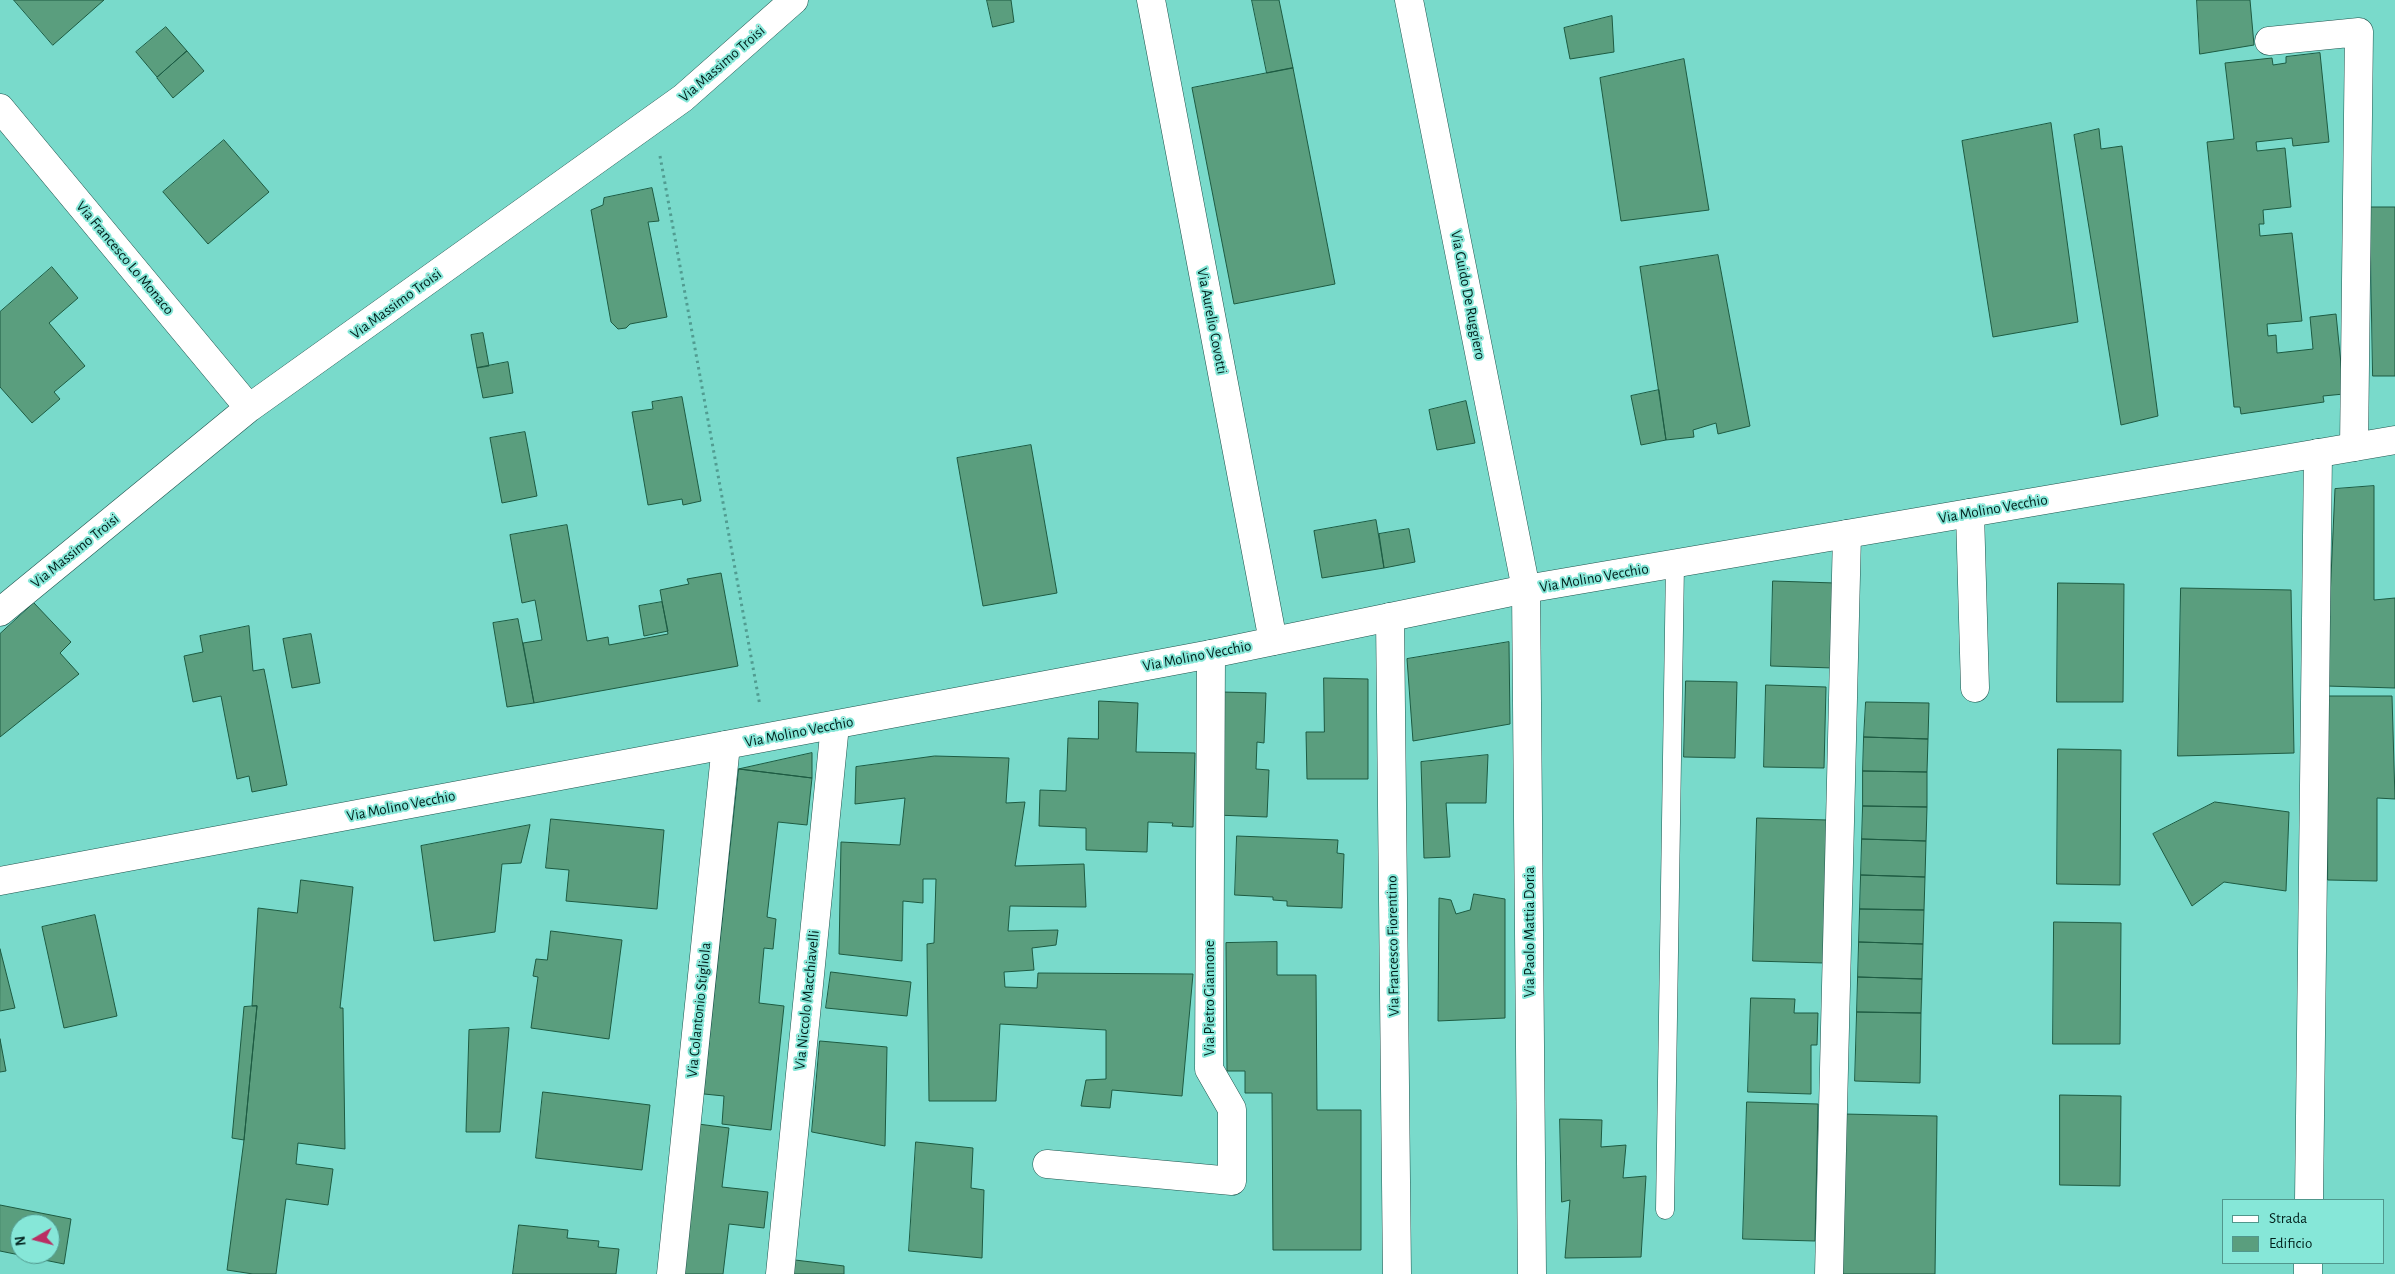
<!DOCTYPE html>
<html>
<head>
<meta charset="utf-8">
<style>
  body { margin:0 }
  #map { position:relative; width:2395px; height:1274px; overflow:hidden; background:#79dacb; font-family:"Alegreya Sans",sans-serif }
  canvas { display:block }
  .legend { position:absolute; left:2222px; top:1199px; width:162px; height:65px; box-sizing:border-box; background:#86e7d8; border:1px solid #50978c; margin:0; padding:6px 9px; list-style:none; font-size:15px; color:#001f1b }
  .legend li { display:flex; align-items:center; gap:10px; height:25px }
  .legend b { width:25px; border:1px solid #50978c }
  .north { position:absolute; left:10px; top:1214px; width:50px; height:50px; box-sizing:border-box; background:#86e7d8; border:1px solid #50978c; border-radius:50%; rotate:262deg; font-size:14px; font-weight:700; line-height:20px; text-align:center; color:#001f1b }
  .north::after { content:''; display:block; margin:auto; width:18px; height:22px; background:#ba2e63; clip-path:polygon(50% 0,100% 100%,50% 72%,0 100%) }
</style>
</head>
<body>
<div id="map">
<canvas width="2395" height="1274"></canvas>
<ul class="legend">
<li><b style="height:6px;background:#fff"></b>Strada</li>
<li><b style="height:14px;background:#5a9e7e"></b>Edificio</li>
</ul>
<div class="north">N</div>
</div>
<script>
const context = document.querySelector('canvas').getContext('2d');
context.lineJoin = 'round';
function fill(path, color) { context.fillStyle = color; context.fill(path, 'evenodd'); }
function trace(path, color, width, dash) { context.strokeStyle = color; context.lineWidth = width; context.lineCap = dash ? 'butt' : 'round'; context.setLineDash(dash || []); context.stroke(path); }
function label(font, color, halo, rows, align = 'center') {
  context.font = font + ' "Alegreya Sans",sans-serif'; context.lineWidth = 4; context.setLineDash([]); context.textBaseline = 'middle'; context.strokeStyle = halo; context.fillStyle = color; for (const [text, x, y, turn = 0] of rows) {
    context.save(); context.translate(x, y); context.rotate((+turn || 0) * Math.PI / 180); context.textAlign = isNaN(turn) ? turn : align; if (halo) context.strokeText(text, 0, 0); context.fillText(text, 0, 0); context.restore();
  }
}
const building = new Path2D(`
  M14 0H104L53 45Z
  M987 0H1011L1014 22 993 27Z
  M1252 0H1279L1293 68 1267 73Z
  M2197 0H2250L2254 45 2200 54Z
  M1612 16 1614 52 1570 59 1564 28Z
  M166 27 187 51 157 77 136 52Z
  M187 51 204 71 173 98 157 78Z
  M2320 53 2329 142 2293 146 2292 138 2256 142 2257 151 2285 148 2291 207 2263 210 2264 224H2259L2260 236 2292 233 2302 321 2267 324 2268 336 2276 335 2277 353 2313 349 2310 317 2336 314 2344 394 2323 396 2324 402 2241 414 2240 407H2234L2207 142 2234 139 2225 63 2272 58 2273 65 2286 63V57Z
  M1684 59 1709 210 1621 221 1600 78Z
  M1293 68 1335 284 1234 304 1192 88Z
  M2051 123 2078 322 1993 337 1962 141Z
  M2099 129 2101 149 2122 146 2158 416 2121 425 2074 135Z
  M224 140 269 192 208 244 163 192Z
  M652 188 659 221 648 222 667 317 630 324 626 328 618 329 611 322 591 210 603 205 604 198Z
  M2370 207H2395V376H2373Z
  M1718 255 1750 426 1718 434 1716 423 1693 430 1694 437 1666 440 1640 267Z
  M52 267 78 298 49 323 85 366 54 392 60 399 32 423 0 387V312Z
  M483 333 489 366 477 368 471 335Z
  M508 362 513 393 483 398 477 368Z
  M1659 390 1666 440 1641 445 1631 396Z
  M682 397 701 501 683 505 682 499 648 505 632 412 653 409 652 402Z
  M1466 401 1475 443 1437 450 1429 410Z
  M525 432 537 496 502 503 490 438Z
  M1031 445 1057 593 983 606 957 458Z
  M2374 486V600L2395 598V688L2326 686 2335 489Z
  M1376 520 1384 568 1322 578 1314 531Z
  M567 525 587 641 608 637 609 645 668 634 660 590 689 584 687 579 721 573 738 666 534 703 523 643 542 640 535 600 522 603 510 535Z
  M1409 529 1415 562 1384 568 1379 534Z
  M1773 581 1835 583 1833 668 1771 666Z
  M2058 583 2124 584 2123 702H2057Z
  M2181 588 2291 590 2294 753 2178 756Z
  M662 602 668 631 644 636 639 606Z
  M34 603 71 642 60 653 79 674 0 737V634Z
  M518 619 534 703 507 707 493 623Z
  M249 626 253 671 264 669 287 785 252 792 249 776 237 779 221 696 193 702 184 656 203 652 200 636Z
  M311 634 320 683 292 688 283 639Z
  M1509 642 1510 724 1413 741 1407 659Z
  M1324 678 1368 679V779H1307L1306 732H1324Z
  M1686 681 1737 682 1735 758 1684 757Z
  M1766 685 1826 687 1824 768 1764 767Z
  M1221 692 1266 693 1264 743 1257 742 1256 769 1269 770 1267 817 1216 815Z
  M2328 696H2392L2395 799 2377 798V881L2328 880Z
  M1099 701 1138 703 1136 752 1195 753 1193 827 1172 826 1173 823 1148 822 1147 852 1086 850V828L1039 826 1040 790 1066 791 1068 738 1098 739Z
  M1866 702 1929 703 1928 739 1864 737Z
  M1864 737 1928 739 1927 772 1863 771Z
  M2058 749 2121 750 2120 885 2057 884Z
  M812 753V778L739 769Z
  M1488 755 1486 803H1446L1450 857 1424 858 1421 762Z
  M935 756 1009 758 1006 803 1025 802 1015 866 1084 864 1086 907 1010 906 1008 931 1058 930 1056 945 1032 948 1034 970 1004 972 1005 987 1037 988 1038 973 1193 974 1182 1096 1112 1090 1110 1108 1081 1106 1086 1080 1106 1079V1030L1000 1024 996 1101H929L927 944 934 943 936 879H923V903L903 901 902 961 839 954 841 842 900 845 905 798 855 804 856 767Z
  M739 769 812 778 807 825 778 822 767 917 776 919 773 949 764 948 759 1003 784 1006 771 1130 722 1124 724 1096 704 1094Z
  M1863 771 1927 772V807L1863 806Z
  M2215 802 2289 812 2286 891 2224 882 2192 906 2153 834Z
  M1863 806 1927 807 1926 841 1862 839Z
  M1757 818 1827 820 1824 963 1753 961Z
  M551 819 664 830 657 909 566 901 569 870 546 868Z
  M530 825 521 863 502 864 495 932 434 941 421 846Z
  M1237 836 1338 840 1337 853 1344 854 1342 908 1287 906V901L1273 900V897L1235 895Z
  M1862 839 1926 841 1925 877 1861 875Z
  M1861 875 1925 877 1924 910 1860 909Z
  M301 880 353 887 340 1008H343L345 1149 298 1143 296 1164 333 1169 328 1205 286 1199 276 1274H253L227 1270 244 1140 257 1006H252L258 908 297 913Z
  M1474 894 1505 899V1018L1438 1021 1439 898 1451 900 1456 914 1470 910Z
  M1860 909 1924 910 1923 944 1859 942Z
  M95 915 117 1016 64 1028 42 927Z
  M2054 922 2121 923 2120 1044H2053Z
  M551 931 622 940 609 1039 531 1028 538 977 533 976 536 959 547 960Z
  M1277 942V975H1316L1317 1110H1361V1250H1273L1272 1093H1245V1071H1227L1226 943Z
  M1859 942 1923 944 1922 979 1858 977Z
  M0 949 15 1008 0 1011Z
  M831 972 911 982 907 1016 826 1008Z
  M1858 977 1922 979 1921 1013 1857 1012Z
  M1751 998 1795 999 1794 1013H1818L1817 1045H1811V1094L1748 1092Z
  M257 1006 244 1140 232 1138 244 1007Z
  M1857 1012 1921 1013 1920 1083 1855 1081Z
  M509 1028 500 1132H466L469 1030Z
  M0 1039 6 1071 0 1072Z
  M820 1041 887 1047 885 1146 812 1132Z
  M543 1092 650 1105 642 1170 536 1158Z
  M2060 1095 2121 1096 2120 1186 2060 1185Z
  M1747 1102 1818 1104 1815 1241 1743 1239Z
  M1843 1114 1937 1116 1935 1274H1841Z
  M1560 1119 1602 1120 1601 1147 1626 1145 1623 1178 1646 1176 1641 1257 1565 1258 1570 1200 1562 1202Z
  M698 1124 729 1128 722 1187 768 1192 764 1228 729 1224 723 1274H682Z
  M916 1142 973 1148 971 1188 984 1190 982 1258 909 1251Z
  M0 1205 71 1219 64 1264 0 1251ZM20 1224H50V1254H20Z
  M519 1225 568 1230 567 1238 599 1241 598 1247 619 1249 616 1274H513Z
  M795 1260 844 1266V1274H793Z`);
const path = new Path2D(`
  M660 156 760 706`);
const lane = new Path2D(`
  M1665 1210 1675 564`);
const street = new Path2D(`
  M1151 0 1273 641
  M1409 0 1526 589 1532 1274
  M2269 41 2359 32 2354 447
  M0 108 249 408
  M1970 513 1975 688
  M0 612 249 408 683 98 794 0
  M1390 617 1397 1274
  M1047 1164 1232 1181V1109L1209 1069 1211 654
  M2309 1200 2318 453
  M671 1274 726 745
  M780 1274 835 725
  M1829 1274 1847 534
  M2308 1274V1263`);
const secondary = new Path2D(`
  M0 881 1211 654 1526 589 2395 440`);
const streetNames = [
  ["Via Massimo Troisi",722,64,-41],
  ["Via Francesco Lo Monaco",125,258,50],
  ["Via Guido De Ruggiero",1468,295,79],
  ["Via Massimo Troisi",396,304,-36],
  ["Via Aurelio Covotti",1212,321,79],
  ["Via Molino Vecchio",1993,509,-10],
  ["Via Massimo Troisi",75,551,-39],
  ["Via Molino Vecchio",1594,578,-10],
  ["Via Molino Vecchio",1197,656,-11],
  ["Via Molino Vecchio",799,732,-11],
  ["Via Molino Vecchio",401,806,-11],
  ["Via Paolo Mattia Doria",1529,932,-90],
  ["Via Francesco Fiorentino",1393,946,-91],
  ["Via Pietro Giannone",1209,998,-90],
  ["Via Niccolo Macchiavelli",807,1000,-84],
  ["Via Colantonio Stigliola",699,1010,-84]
];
fill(building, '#5a9e7e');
trace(building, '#1d5b42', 1);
trace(lane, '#20554e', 19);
trace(street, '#20554e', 29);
trace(secondary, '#20554e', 29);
trace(path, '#519c91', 3, [2.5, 4]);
trace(lane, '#fff', 18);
trace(street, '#fff', 28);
trace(secondary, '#fff', 28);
label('15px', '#001f1b', '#86e7d8', streetNames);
</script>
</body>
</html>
